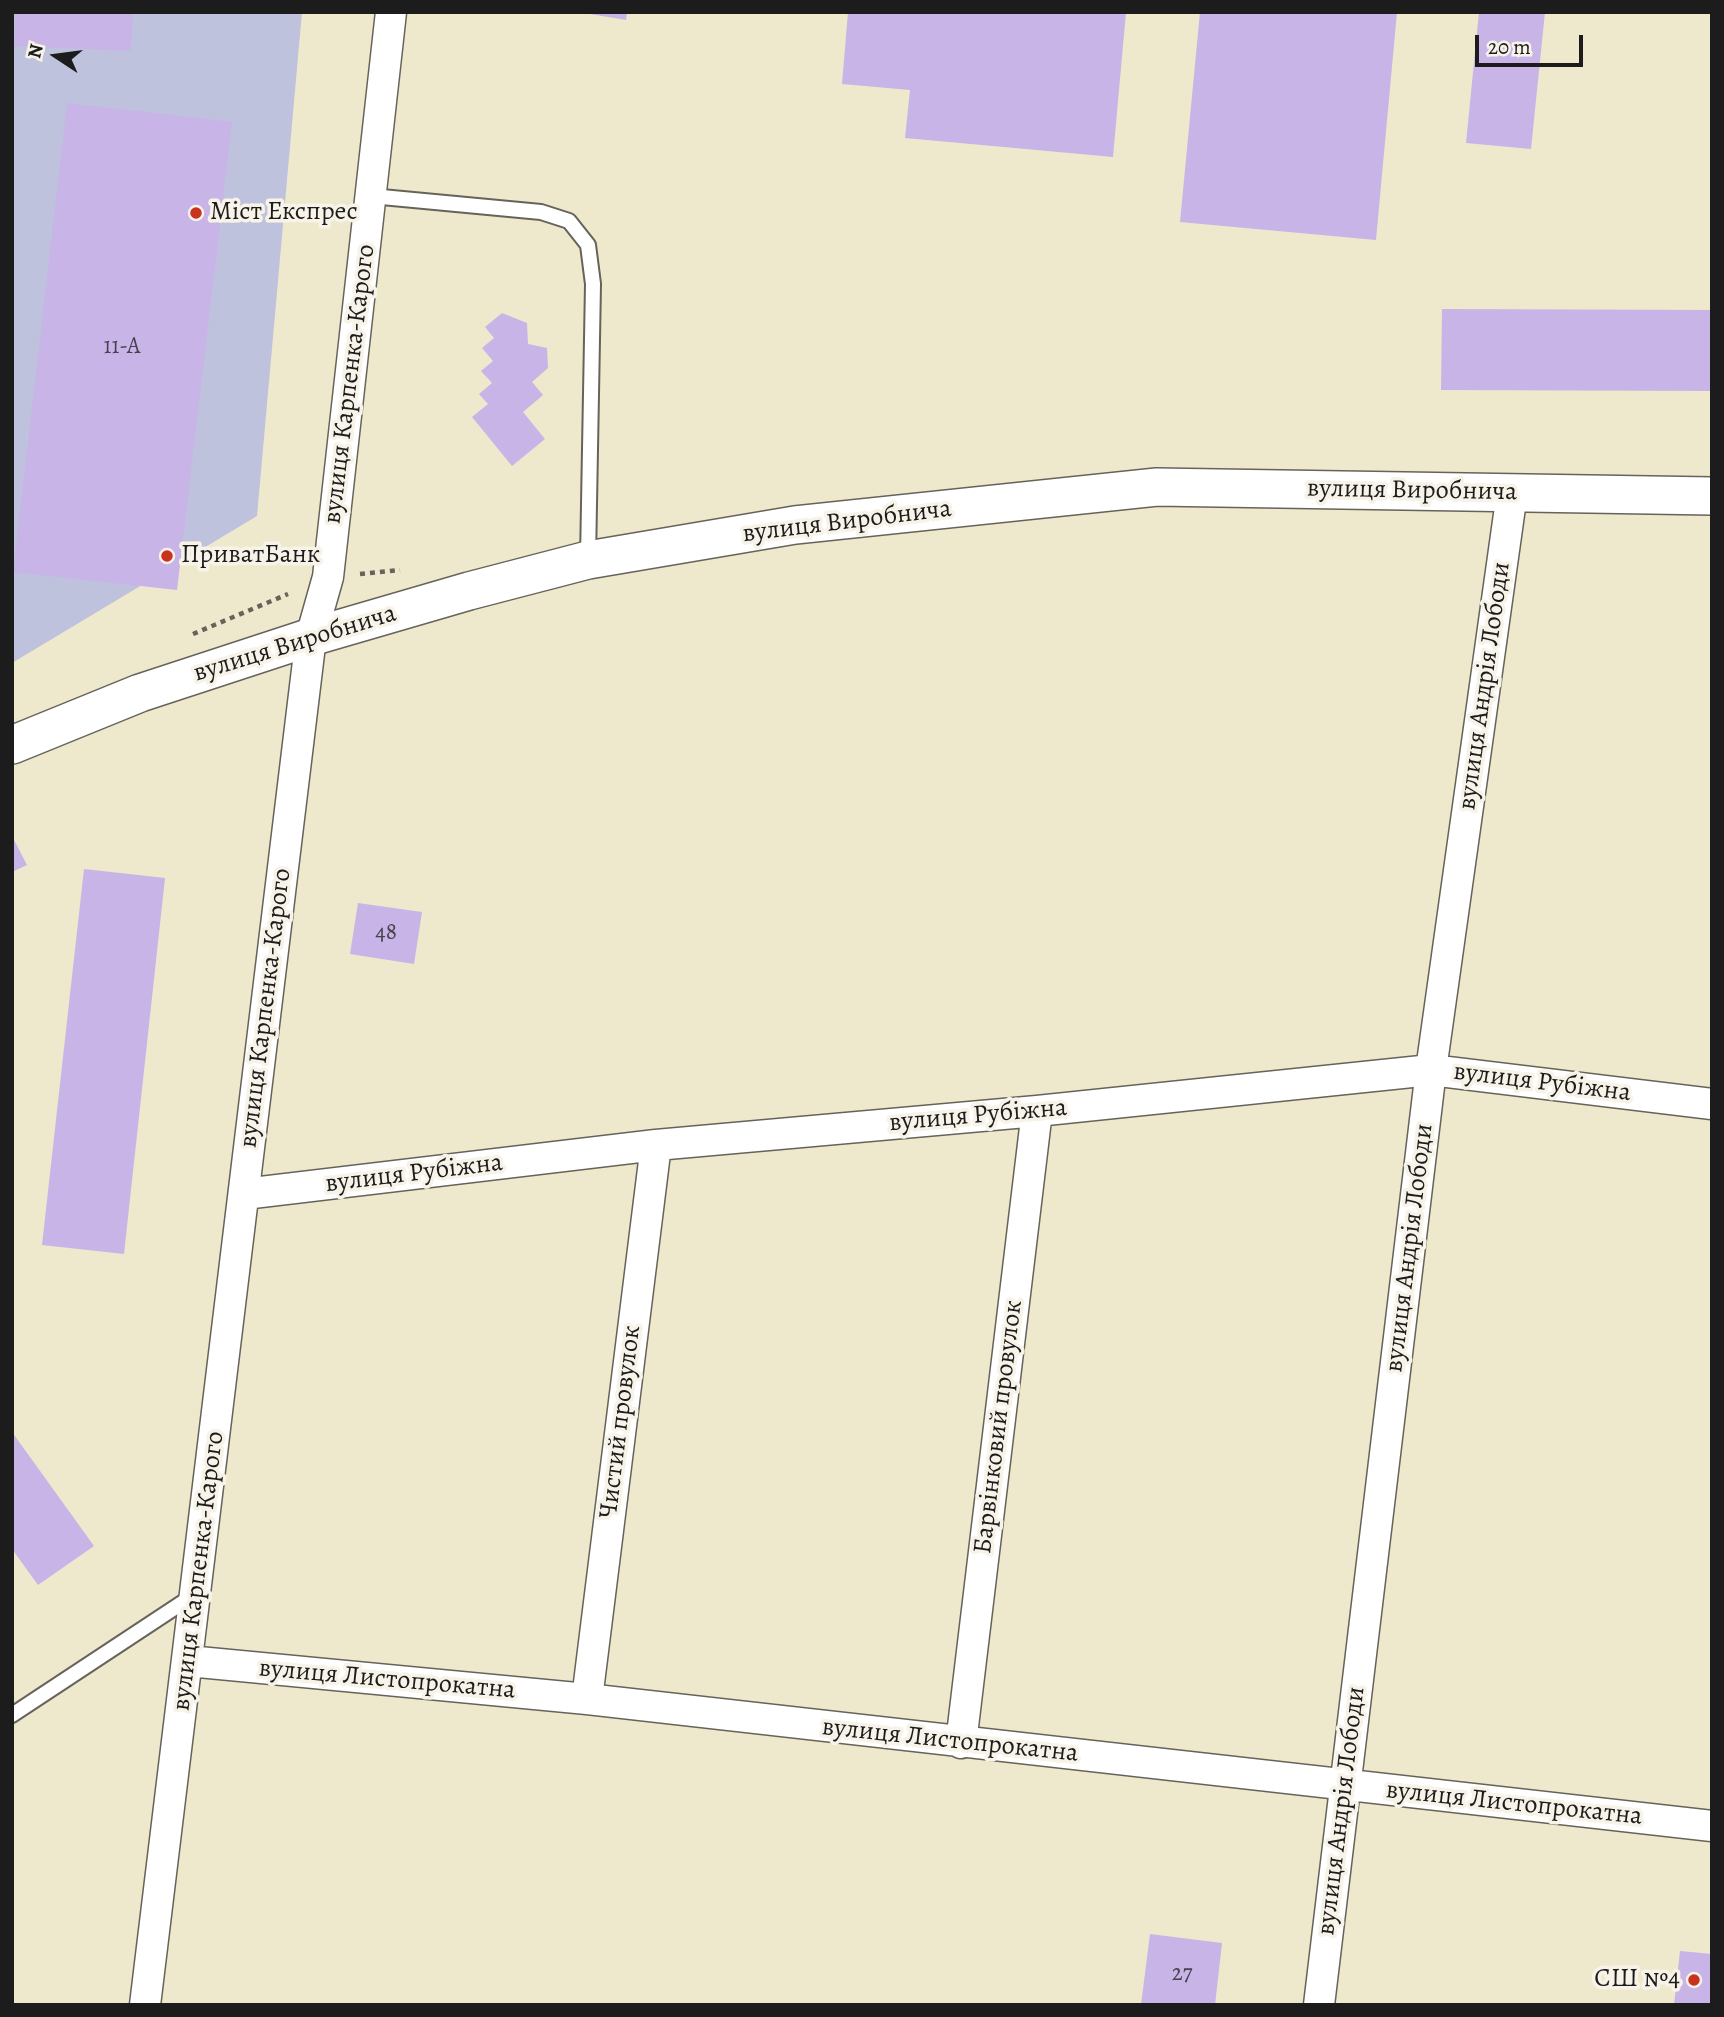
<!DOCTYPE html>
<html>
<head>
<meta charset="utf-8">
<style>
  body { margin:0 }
  #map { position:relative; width:1724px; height:2017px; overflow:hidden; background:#eee8cd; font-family:Alegreya,serif }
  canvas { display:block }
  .frame { position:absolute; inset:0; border:14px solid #1c1c1c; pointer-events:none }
  .north { position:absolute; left:21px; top:21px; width:70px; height:70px; -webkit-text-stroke:5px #f7f3e8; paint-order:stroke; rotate:283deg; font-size:19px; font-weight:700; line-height:28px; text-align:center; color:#1c1c1c }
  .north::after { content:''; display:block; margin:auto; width:24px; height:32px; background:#1c1c1c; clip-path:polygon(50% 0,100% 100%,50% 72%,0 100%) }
  .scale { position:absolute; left:1475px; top:35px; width:108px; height:32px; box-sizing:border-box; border:4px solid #1c1c1c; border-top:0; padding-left:9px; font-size:21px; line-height:24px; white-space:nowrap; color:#1c1c1c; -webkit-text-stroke:5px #f7f3e8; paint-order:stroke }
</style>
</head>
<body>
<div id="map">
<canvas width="1724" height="2017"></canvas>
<div class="frame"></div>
<div class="north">N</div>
<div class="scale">20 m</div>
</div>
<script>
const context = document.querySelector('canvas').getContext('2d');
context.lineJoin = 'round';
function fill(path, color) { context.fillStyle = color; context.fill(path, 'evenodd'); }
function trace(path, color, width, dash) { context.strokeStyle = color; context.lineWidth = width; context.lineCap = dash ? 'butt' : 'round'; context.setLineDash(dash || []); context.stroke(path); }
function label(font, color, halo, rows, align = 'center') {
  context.font = font + ' Alegreya,serif'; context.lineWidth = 7; context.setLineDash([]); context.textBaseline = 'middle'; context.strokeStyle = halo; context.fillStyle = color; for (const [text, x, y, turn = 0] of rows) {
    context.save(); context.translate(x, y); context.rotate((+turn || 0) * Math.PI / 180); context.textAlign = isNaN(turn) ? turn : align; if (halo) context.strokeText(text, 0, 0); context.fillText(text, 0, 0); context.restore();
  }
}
const industrial = new Path2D(`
  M12 12H302L257 516 12 663Z`);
const building = new Path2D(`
  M15 12H133L131 51 14 46Z
  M578 12H627L626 20Z
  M848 12H1126L1113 157 905 138 910 90 842 84Z
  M1200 12H1397L1376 240 1180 222Z
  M1479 12H1545L1531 149 1466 143Z
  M67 103 232 122 177 590 13 572Z
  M1442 309 1712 310V391L1441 390Z
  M502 313 527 323 528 344 547 348 548 368 532 382 543 395 523 412 545 439 512 466 472 417 488 404 479 394 492 383 481 371 493 361 482 348 494 338 485 327Z
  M12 836 27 865 12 872Z
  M84 869 165 878 124 1254 42 1245Z
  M358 903 422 912 414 964 350 954Z
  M12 1432 94 1546 38 1585 12 1549Z
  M1150 1934 1222 1943 1215 2005H1141Z
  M1680 1951 1712 1954V2005H1674Z`);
const path = new Path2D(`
  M360 574 400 570
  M193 634 288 594`);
const service = new Path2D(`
  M371 196 541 212 569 221 588 245 593 284 588 559
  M12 1715 194 1595`);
const minor = new Path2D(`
  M244 1194 656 1145 1037 1111 1431 1070 1712 1104
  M188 1661 587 1699 1712 1826
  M587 1699 656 1145
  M961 1743 1037 1111
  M145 2005 311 637 328 577 391 12
  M1319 2005 1431 1070 1512 493`);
const tertiary = new Path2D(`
  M12 745 140 693 311 637 469 591 588 560 795 525 1157 487 1712 496`);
const markers = [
  [196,213,7,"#c8321e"],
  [167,556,7,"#c8321e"],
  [1694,1980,7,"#c8321e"]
];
const numberNames = [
  ["11-А",122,347],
  ["48",386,933],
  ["27",1182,1974]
];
const poiNames = [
  ["Мiст Експрес",210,213],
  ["ПриватБанк",181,556],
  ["СШ №4",1680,1980,"right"]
];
const streetNames = [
  ["вулиця Карпенка-Карого",350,384,-83],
  ["вулиця Виробнича",1412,491,1],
  ["вулиця Виробнича",847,522,-7],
  ["вулиця Виробнича",295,644,-17],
  ["вулиця Андрія Лободи",1485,686,-82],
  ["вулиця Карпенка-Карого",266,1008,-83],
  ["вулиця Рубіжна",1542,1083,7],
  ["вулиця Рубіжна",978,1116,-5],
  ["вулиця Рубіжна",414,1174,-7],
  ["вулиця Андрія Лободи",1410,1248,-83],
  ["Чистий провулок",621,1422,-83],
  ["Барвінковий провулок",999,1427,-83],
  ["вулиця Карпенка-Карого",199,1571,-83],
  ["вулиця Листопрокатна",387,1680,5],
  ["вулиця Листопрокатна",950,1741,6],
  ["вулиця Листопрокатна",1514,1804,6],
  ["вулиця Андрія Лободи",1342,1811,-83]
];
fill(industrial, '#bec2dd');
fill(building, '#c8b4e7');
trace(service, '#66635a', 18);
trace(minor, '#66635a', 33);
trace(tertiary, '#66635a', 40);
trace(path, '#66635a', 4.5, [5, 5]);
trace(service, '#fff', 14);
trace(minor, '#fff', 30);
trace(tertiary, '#fff', 37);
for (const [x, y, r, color] of markers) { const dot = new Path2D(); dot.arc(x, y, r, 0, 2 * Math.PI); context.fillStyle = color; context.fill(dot); trace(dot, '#f7f3e8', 2.5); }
label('23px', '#47424f', null, numberNames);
label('26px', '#1c1c1c', '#f7f3e8', poiNames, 'left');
label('26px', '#1c1c1c', '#f7f3e8', streetNames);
</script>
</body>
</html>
